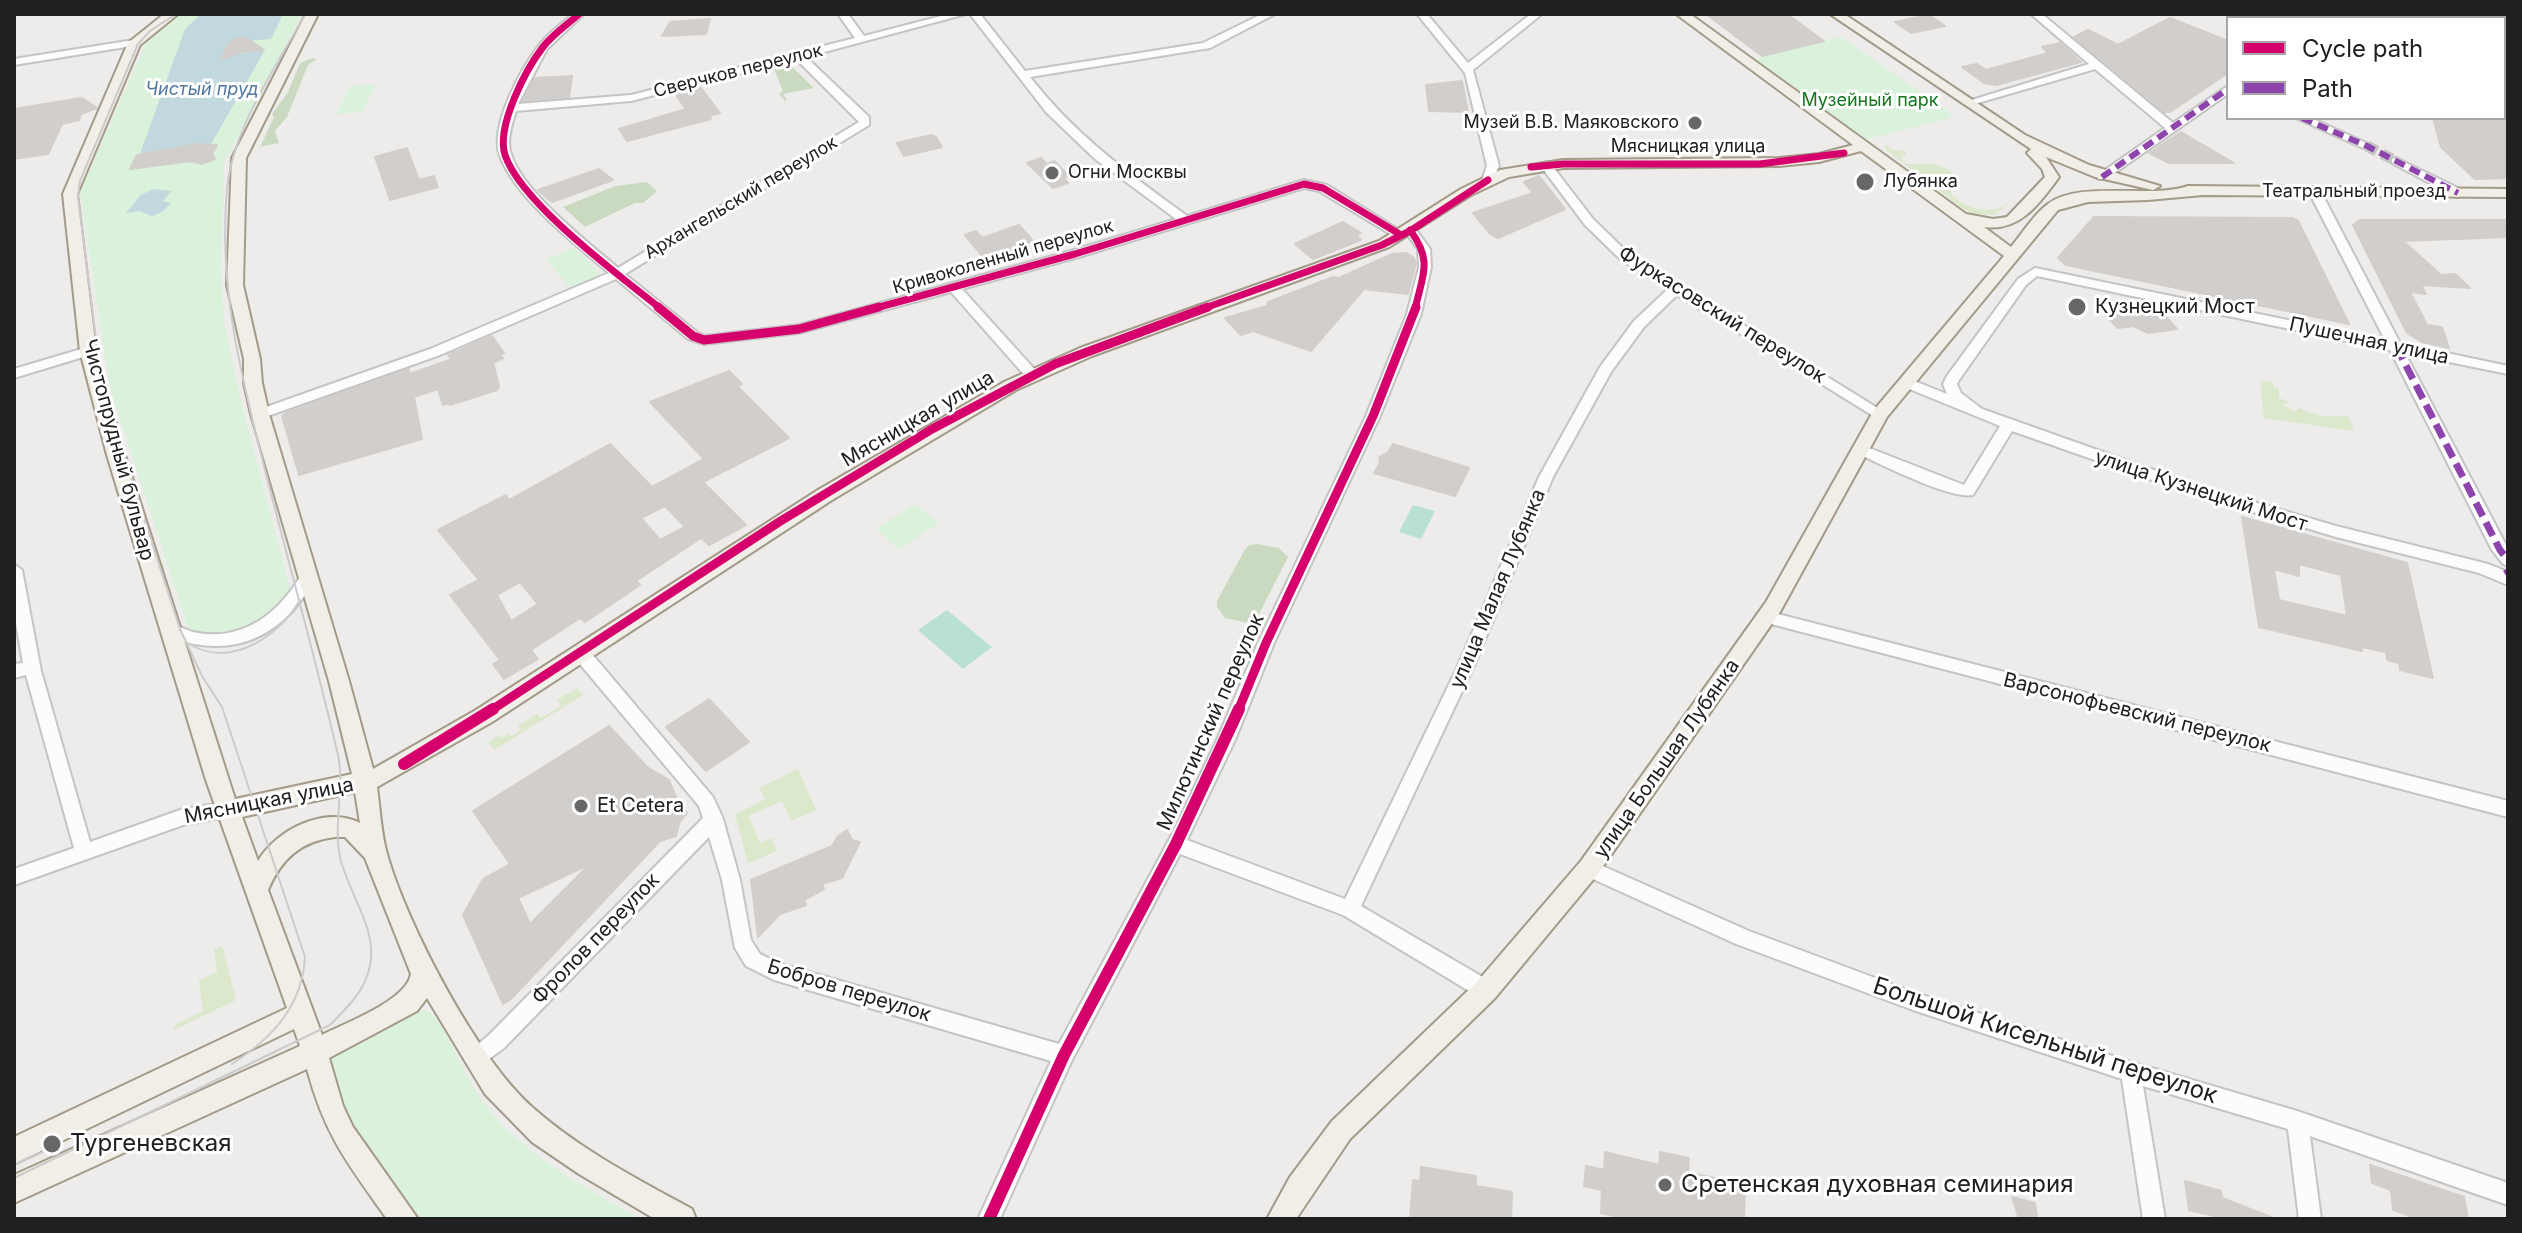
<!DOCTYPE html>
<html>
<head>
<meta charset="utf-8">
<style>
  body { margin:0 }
  #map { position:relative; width:2522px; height:1233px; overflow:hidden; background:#eeecea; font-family:Inter,sans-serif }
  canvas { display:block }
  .frame { position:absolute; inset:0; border:16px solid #202020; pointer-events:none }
  .legend { position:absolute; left:2226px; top:16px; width:280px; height:104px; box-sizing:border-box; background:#fff; border:2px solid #a6a6a6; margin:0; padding:10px 14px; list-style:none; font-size:24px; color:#202020 }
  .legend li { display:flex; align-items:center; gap:16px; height:40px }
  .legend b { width:40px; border:2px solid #a6a6a6 }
</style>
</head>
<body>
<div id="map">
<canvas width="2522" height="1233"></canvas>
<div class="frame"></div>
<ul class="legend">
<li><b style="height:10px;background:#d6006c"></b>Cycle path</li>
<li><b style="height:10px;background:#8e44ad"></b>Path</li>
</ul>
</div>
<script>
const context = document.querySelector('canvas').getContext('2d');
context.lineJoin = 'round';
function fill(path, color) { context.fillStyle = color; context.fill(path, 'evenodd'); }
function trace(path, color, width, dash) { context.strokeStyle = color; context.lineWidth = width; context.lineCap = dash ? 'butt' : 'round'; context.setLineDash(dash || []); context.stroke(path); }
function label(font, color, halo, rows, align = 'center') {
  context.font = font + ' Inter,sans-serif'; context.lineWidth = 6; context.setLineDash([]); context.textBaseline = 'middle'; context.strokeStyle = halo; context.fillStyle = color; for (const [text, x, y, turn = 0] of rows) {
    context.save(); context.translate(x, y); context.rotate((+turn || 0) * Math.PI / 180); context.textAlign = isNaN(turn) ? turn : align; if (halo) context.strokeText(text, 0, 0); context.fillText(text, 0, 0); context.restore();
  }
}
const grass = new Path2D(`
  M1885 144 1893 150 1905 151 1906 154 1901 158 1907 164C1925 165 1939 160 1953 174L1951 194C1967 211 1996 216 2012 200L1995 215 1974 214 1962 208 1886 150Z
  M2260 380 2274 383V388L2279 389V398L2290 402 2282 405 2296 412 2298 408 2321 416H2348L2354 431 2264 418Z
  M577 688 583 695 494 750 488 742 499 735 502 738 509 734 511 736 521 730 518 725 537 714 541 718 561 706 557 700Z
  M798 769 816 810 791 821 782 801 749 816 760 843 772 838 777 851 748 863 735 815 765 799 759 788Z
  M222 946 236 1000 172 1031 176 1024 203 1011 199 980 217 972 214 950Z`);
const forest = new Path2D(`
  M313 58 317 59 308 65 287 117 275 131 279 143 260 147 274 117 272 114 288 92 300 63Z
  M792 67 814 88 783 94 787 100 785 101 779 94 783 91 774 69Z
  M647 182 657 191 643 203H635L585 227 563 207 615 186Z
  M1257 544 1279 548 1288 557 1254 624 1225 618 1217 607V601L1244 551 1249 545Z`);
const park = new Path2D(`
  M181 14H302L224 163 221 272 224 324 243 410 292 596C259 621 233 638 190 634L110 388 80 191 147 41Z
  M1841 37 1951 113V118L1864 140 1751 60Z
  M375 84 363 112 336 114 350 86Z
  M574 248 599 272 598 276 570 288 546 259Z
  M915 504 939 523 899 549 876 529Z
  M421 1010 431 1013 438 1020C452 1044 468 1081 483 1102 523 1155 584 1187 641 1219H421L351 1124 329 1060Z`);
const pitch = new Path2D(`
  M1413 505 1435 511 1421 539 1399 532Z
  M947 610 992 647 963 669 918 630Z`);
const water = new Path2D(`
  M201 14H283L271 39 247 41 244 38 231 42 225 56 265 50 211 144 188 145 140 154 185 29Z
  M153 189 171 191 163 201 171 203 162 212 152 216 139 211 126 213 141 195Z`);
const building = new Path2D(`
  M1706 14H1787L1824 41 1762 56Z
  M1929 15 1945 26 1911 33 1895 22Z
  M2170 18 2228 41V73L2170 112H2164L2074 37 2088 30 2118 45Z
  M710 19 706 34 662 36 670 22Z
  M240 38H247L264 50 242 52 221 59 231 41Z
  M2060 43 2081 62 1996 85 1984 83 1962 67 1977 64 1986 70 2048 53 2042 47Z
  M572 76 569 97 523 101 535 78Z
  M1462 81 1468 112 1429 111 1426 85Z
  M701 88 720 113 709 116 711 119 627 141 619 129 686 109 676 95Z
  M82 98 97 108 81 114 79 120 62 124 48 154 14 159V109Z
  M2433 118H2508V178L2475 179 2441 147Z
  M2181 132 2234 163H2169L2149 153Z
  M931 135 936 137 942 147 904 156 897 143Z
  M196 144 217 145 212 154 215 159 202 164 191 161 130 169 137 155Z
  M407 148 419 180 434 176 438 187 390 200 375 157Z
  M1041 158 1047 164 1054 161 1069 176 1063 178 1068 183 1053 188 1027 163Z
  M599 169 613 180 552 202 538 190Z
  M1539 176 1565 209 1498 238 1490 234 1473 213 1533 193 1524 182Z
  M2094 217 2292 218 2298 221 2349 324 2066 265 2058 258Z
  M2360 220H2508V237L2403 241 2441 275 2455 274 2470 288 2421 285 2426 294 2410 292 2427 325 2442 327 2449 348 2422 342 2407 333 2353 225Z
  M1343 222 1361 233 1356 235 1361 240 1313 259 1295 244Z
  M1019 225 1033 241 1019 246 1018 252 1011 254 1002 252 984 258 965 235 976 231 982 238Z
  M1406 253 1413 257 1416 263 1408 294 1364 289 1311 351 1253 331 1241 335 1225 318 1267 306 1268 302 1333 277 1339 278 1392 254Z
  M2121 300 2144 305 2152 312 2161 311 2177 329 2148 333 2133 326 2118 328 2105 315 2115 314V303Z
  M492 336 504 353 500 355 503 358 493 363 499 386 497 390 450 405 449 403 443 405 438 389 414 397 422 439 299 475 282 416 286 413 409 369 410 374 452 359 448 355Z
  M729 371 742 384 737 386 789 438 703 482 746 525 709 545 701 538 636 581 640 585 585 622 580 618 531 650 538 659 504 679 493 664 500 660 450 595 479 580 438 530 506 495 509 500 610 444 652 487 704 459 650 402ZM665 506 685 527 660 540 641 518ZM520 582 538 604 511 621 497 595Z
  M1393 444 1469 468 1455 496 1374 473 1380 463 1379 457 1388 452Z
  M2242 517 2407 563 2433 678 2400 670 2399 663 2387 660 2386 652 2361 647 2362 651 2259 627ZM2299 564 2341 575 2347 616 2279 600 2274 569 2299 576Z
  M709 699 749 742 706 771 666 727Z
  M609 726 647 767 669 780 678 802 687 813 680 821 676 836 660 841 510 1000 503 1004 463 915 483 879 510 864 473 811ZM590 864 530 924 518 898Z
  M847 830 852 840 860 842 842 878 822 884 824 889 804 900 806 905 780 914 758 937 751 880 832 846 838 836Z
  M1605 1152 1659 1165 1660 1152 1689 1158 1688 1172 1745 1185 1744 1219H1626L1601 1213 1602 1190 1584 1186 1586 1166 1604 1170Z
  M2370 1165 2464 1197 2468 1219H2419L2393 1210 2391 1190 2372 1183Z
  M1421 1167 1476 1176V1186L1512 1192 1511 1219H1410L1413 1180 1420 1181Z
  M2185 1181 2221 1191 2222 1198 2276 1219H2227L2189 1210Z
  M2012 1197 2035 1203 2037 1216 2019 1219Z`);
const minorTunnel = new Path2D(`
  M2367 146 2396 161`);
const minor = new Path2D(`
  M573 14H584L547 49 518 104 631 95 855 38 838 14H848L864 36 949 14H966L806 57 869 117V125L625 274 698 333 705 336 799 325 1071 251 1176 219 1095 159 1046 112 970 14H980L1025 71 1203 43 1262 14H1275L1210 48 1030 77C1076 136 1127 172 1187 216L1304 180 1327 185 1407 235 1401 239 1397 238 1319 191 1304 188 1079 257 962 289 1037 372V378H1027L951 292 799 333 704 344 688 339 616 279 440 355 265 417H255L253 414 255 411 430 349 609 273C575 245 515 197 500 156 489 127 522 65 541 43 550 32 562 23 573 14ZM796 59 859 122 618 268C588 242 522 191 511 154 506 140 512 124 516 111L631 101Z
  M1417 14H1427L1468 63 1531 14H1542L1473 70 1499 166 1492 182 1482 180 1487 166 1465 73Z
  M2031 14H2042L2173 123 2228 86V94L2106 179H2098V175L2165 128 2095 69 1971 105 1962 103 2089 64Z
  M2341 14H2353L2348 18H2336Z
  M134 40 139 43 138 45 14 65V59Z
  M2296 118H2311L2373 146 2363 148Z
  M2396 158 2462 190 2464 193 2458 197 2454 196 2392 163V159Z
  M1546 162 1550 163 1593 219 1629 254 1887 414 1885 417H1875L1677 295 1644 327 1611 372 1553 477 1473 668 1361 906 1493 983 1496 990 1493 997 1486 999 1479 997 1343 915 1180 854 1071 1062 1000 1219H978L1051 1061 774 980 746 966 735 948 722 880 709 837 504 1048 477 1068 470 1065 467 1058 470 1051 490 1034 703 818 699 806 574 657 572 652 574 647H586L713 797 723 819 740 880 751 940 760 954 778 963 1059 1044 1170 838 1217 740 1258 643 1366 416 1407 314 1419 267 1418 249 1404 230 1410 226 1414 227 1430 249 1431 267 1421 314 1380 416 1274 643 1235 740 1187 840 1345 899 1457 668 1539 477 1600 367 1634 321 1668 289 1621 260 1585 225 1540 165Z
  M2315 188 2321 192 2400 343 2508 366V374L2405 353 2508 549V566L2503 564 2492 550 2390 350 2037 276 2026 285 1959 380 1957 384 1961 393 1982 409 2196 485 2336 526 2488 564 2508 572V585L2479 573 2336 537 2186 492 2012 431 1973 495C1950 500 1879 463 1854 452L1852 449 1859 444 1864 446 1964 485 2000 426 1902 386 1900 383 1907 378 1947 394 1943 384 1947 376 2018 279 2035 268 2385 340 2309 192Z
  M88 347 93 348V354L14 378V369Z
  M14 564 22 570 41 671 90 842 183 809 229 802 235 805 238 810 235 815 183 825 14 885V869L74 848 26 675 14 678V664L23 663 14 612Z
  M308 571 316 577C290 625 251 654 194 644 183 642 167 638 161 629L163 625C174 622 183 629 193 632 242 643 280 613 302 573Z
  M1766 611 2508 801V817L1760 621 1758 617 1760 613Z
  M1589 860 1749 931 1913 992 2131 1062 2297 1111 2508 1183V1205L2310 1136 2321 1219H2299L2288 1129 2143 1086 2165 1219H2143L2122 1079 1913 1010 1736 944 1582 874 1580 868 1582 862Z`);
const major = new Path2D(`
  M164 14H178L140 45 77 194 96 351 125 455 235 799 352 774 329 681 251 414 244 383V359L227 285 232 158 306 14H318L246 158 243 285 260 359 262 383 269 414 349 681 373 769 476 710 818 490 1004 382 1080 348 1379 241 1461 189 1500 170 1563 160 1779 158 1819 154 1853 145 1676 14H1690L1966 214 1993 219 2007 217 2045 177 2042 169 2027 153 2031 149 1830 14H1844L2025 135 2089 165 2160 186 2153 190 2095 177 2046 157 2059 177C2040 203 2020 232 1984 227L2011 247C2022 234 2034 214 2048 204 2079 180 2150 199 2188 186L2508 189V197L2203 195 2148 200 2088 202 2058 210 1887 417 1780 612 1597 875 1495 998 1350 1139 1296 1219H1267L1290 1177 1332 1121 1477 982 1581 861 1766 602 1874 410 2004 256 1861 151 1819 162 1779 166 1563 168 1509 177 1471 195 1389 247 1092 356 1016 390 832 500 492 722 377 787C380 809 381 833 387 854 407 925 477 1058 532 1107 579 1149 637 1179 692 1209L696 1219H655L579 1174 532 1142 485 1094 427 998 417 1011 329 1058 343 1106 353 1127 418 1219H387C348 1164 325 1136 307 1069L14 1203V1175L300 1046 294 1029 14 1164V1137L287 1008 206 780 107 455 80 351 63 194 128 43ZM355 792 360 823C325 805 276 830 258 861L242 817ZM335 837H345L365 858 411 974C406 1001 345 1023 322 1035L268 890C281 859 301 841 335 837Z`);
const tram = new Path2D(`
  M176 14 150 31 138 44 80 181 78 196 99 364 132 482 180 629 202 676 222 707 305 957C302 1007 272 1038 232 1064
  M188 643C228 670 279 637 300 600
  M14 1165 47 1150
  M14 1178 330 1025C347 1008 365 991 370 966 378 929 348 893 340 857 333 824 345 788 338 755 316 661 290 568 266 474 242 379 218 289 227 189 233 127 276 68 305 14`);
const quietFar1 = new Path2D(`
  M2341 18 2348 14
  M2302 118 2367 146 2458 193
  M2102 177 2228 89`);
const quiet = new Path2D(`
  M2396 346 2500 550 2508 560
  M2505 574 2508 572`);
const cyclewayFar2 = new Path2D(`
  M579 14C567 25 553 34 543 47 526 69 496 126 505 155 521 203 620 276 661 309
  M1531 167 1563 164H1760L1844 153
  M1410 230C1433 261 1423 274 1415 309
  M872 309 1075 254 1304 184 1323 188 1401 235
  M1202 309 1382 245 1410 231 1488 180`);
const cyclewayFar1 = new Path2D(`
  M658 307 693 336 704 340 799 329 879 307
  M490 711 779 522 932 429 1055 364 1208 307
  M1238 711 1266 643 1373 416 1416 307`);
const cycleway = new Path2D(`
  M404 764 493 709
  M989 1219 1064 1055 1176 844 1239 709`);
const markers = [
  [1695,123,8,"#686767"],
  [1052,173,8,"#686767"],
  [1865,182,10,"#686767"],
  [2077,307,10,"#686767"],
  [581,806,8,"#686767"],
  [52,1144,10,"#686767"],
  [1665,1185,8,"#686767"]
];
const farStreetnames = [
  ["Сверчков переулок",738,71,-14],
  ["Мясницкая улица",1688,147],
  ["Театральный проезд",2354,192],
  ["Архангельский переулок",741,198,-31],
  ["Кривоколенный переулок",1003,257,-16]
];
const farWaternames = [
  ["Чистый пруд",202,90]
];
const farParknames = [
  ["Музейный парк",1870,101]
];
const farPoinames = [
  ["Музей В.В. Маяковского",1679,123,"right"],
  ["Огни Москвы",1068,173],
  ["Лубянка",1883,182]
];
const poiNames = [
  ["Кузнецкий Мост",2095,307],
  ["Et Cetera",597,806]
];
const streetNames = [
  ["Фуркасовский переулок",1722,315,32],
  ["Пушечная улица",2369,341,12],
  ["Мясницкая улица",918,419,-30],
  ["Чистопрудный бульвар",118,450,75],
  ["улица Кузнецкий Мост",2201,491,18],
  ["улица Малая Лубянка",1498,589,-67],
  ["Варсонофьевский переулок",2137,713,14],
  ["Милютинский переулок",1211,722,-66],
  ["улица Большая Лубянка",1667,759,-55],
  ["Мясницкая улица",269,801,-11],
  ["Фролов переулок",596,939,-46],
  ["Бобров переулок",849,991,17]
];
const nearStreetnames = [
  ["Большой Кисельный переулок",2045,1041,18]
];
const nearPoinames = [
  ["Тургеневская",70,1144],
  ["Сретенская духовная семинария",1681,1185]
];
fill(grass, '#dbe8cc');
fill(forest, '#cadac1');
fill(park, '#daf1db');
fill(pitch, '#b9e1d1');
fill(water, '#c0d8de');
fill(building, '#d1cecc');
trace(building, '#d1cecb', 2);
trace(minorTunnel, '#c5c3c2', 11, [11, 6]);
trace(minor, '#c5c4c4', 4);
trace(major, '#a39a88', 4);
fill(minor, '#fcfcfc');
fill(major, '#f1ede7');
trace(tram, '#cbcbcb', 2);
trace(quietFar1, '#8e44ad', 6, [11, 6]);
trace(quiet, '#8e44ad', 7, [15, 7]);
trace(cyclewayFar2, '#d6006c', 7);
trace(cyclewayFar1, '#d6006c', 9);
trace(cycleway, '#d6006c', 12);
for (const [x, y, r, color] of markers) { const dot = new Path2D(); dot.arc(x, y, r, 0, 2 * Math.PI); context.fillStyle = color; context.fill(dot); trace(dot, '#fff', 3); }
label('18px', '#202020', '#fff', farStreetnames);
label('italic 18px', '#5178a0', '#fff', farWaternames);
label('18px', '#16771f', '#fff', farParknames);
label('18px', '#202020', '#fff', farPoinames, 'left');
label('20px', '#202020', '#fff', poiNames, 'left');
label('20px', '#202020', '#fff', streetNames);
label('24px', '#202020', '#fff', nearStreetnames);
label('24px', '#202020', '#fff', nearPoinames, 'left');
</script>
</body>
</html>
